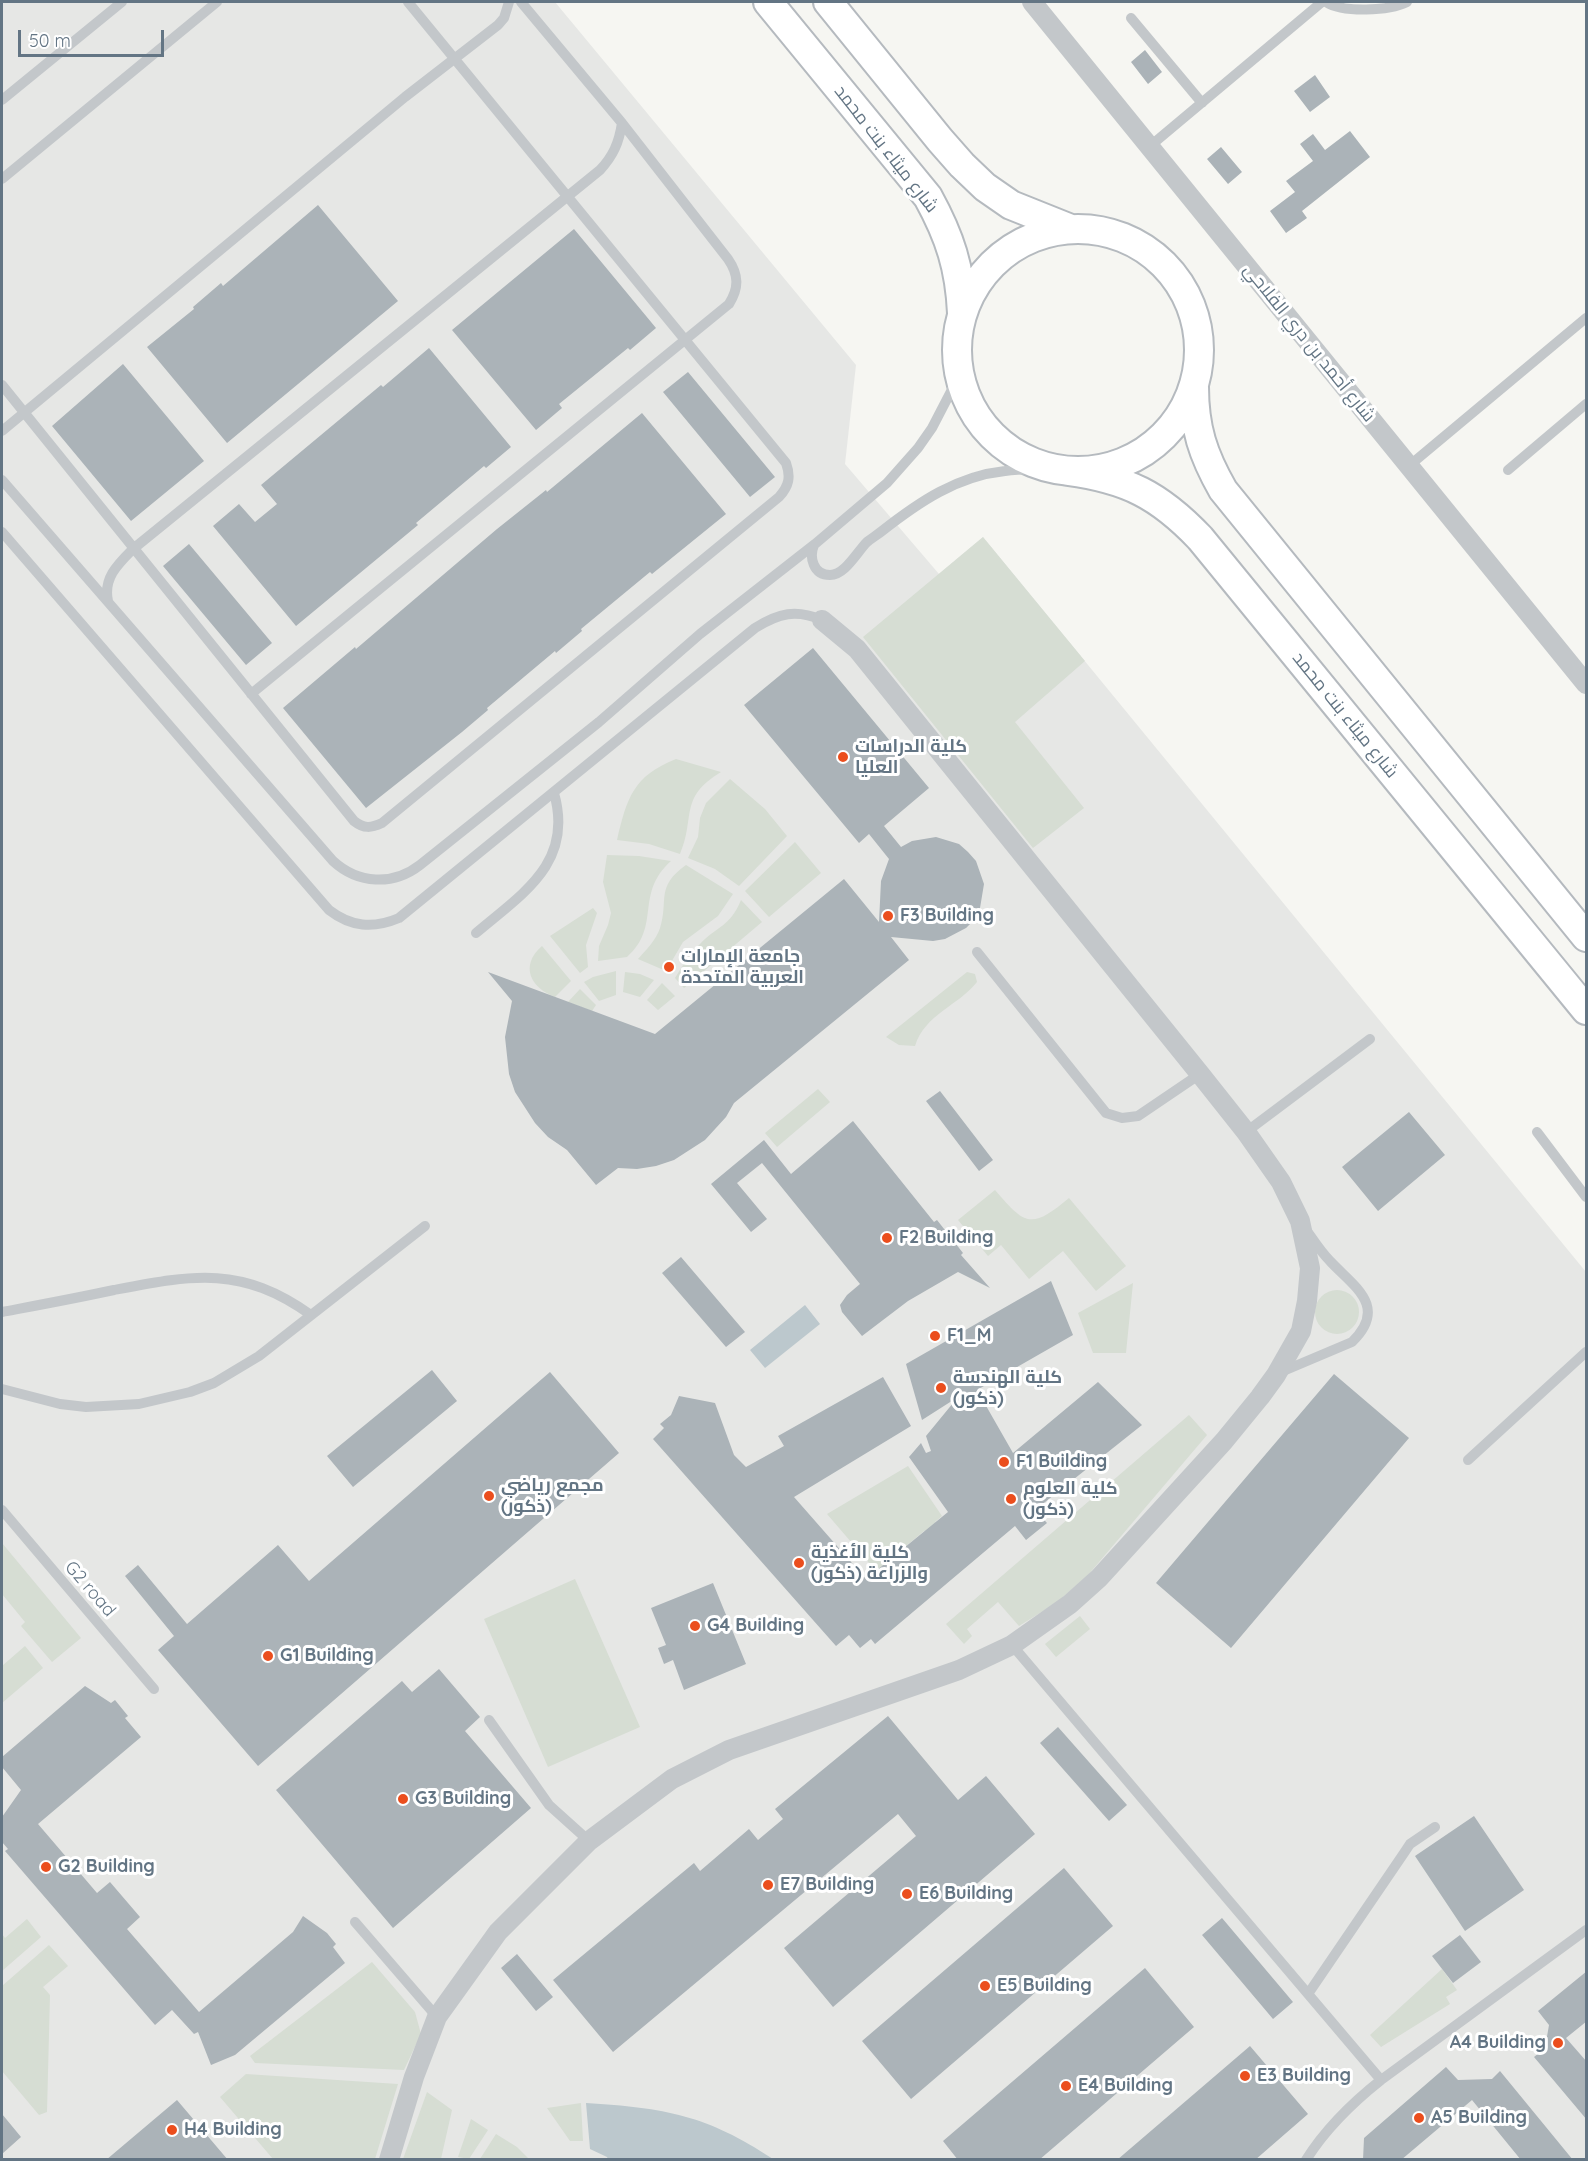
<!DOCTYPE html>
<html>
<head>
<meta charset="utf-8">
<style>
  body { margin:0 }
  #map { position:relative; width:1588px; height:2161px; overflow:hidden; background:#f6f6f2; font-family:Quicksand,sans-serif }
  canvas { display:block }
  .frame { position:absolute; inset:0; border:3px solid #637584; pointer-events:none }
  .scale { position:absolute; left:18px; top:30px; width:146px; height:27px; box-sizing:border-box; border:3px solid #637584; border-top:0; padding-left:8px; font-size:18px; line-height:21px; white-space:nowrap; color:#637584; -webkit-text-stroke:4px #fff; paint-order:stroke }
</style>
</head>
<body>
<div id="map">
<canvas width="1588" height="2161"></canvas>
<div class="frame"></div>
<div class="scale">50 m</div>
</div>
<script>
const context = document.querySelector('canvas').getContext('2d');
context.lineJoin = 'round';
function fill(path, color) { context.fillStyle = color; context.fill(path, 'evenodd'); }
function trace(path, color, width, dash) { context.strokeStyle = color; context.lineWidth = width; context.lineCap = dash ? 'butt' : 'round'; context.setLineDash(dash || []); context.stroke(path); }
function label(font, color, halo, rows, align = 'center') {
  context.font = font + ' Quicksand,Cairo,sans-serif'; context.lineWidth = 6; context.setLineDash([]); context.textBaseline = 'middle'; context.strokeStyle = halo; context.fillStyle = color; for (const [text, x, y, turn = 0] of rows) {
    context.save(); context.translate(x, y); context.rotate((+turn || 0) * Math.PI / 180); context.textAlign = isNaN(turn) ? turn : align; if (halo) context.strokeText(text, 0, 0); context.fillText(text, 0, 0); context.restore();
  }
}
const built = new Path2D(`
  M2 2H555L856 365 845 464 939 574 983 537 1586 1272V2159L2 2160Z`);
const green = new Path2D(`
  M983 537 1085 661 1015 722 1084 808 1033 848 863 637Z
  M676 759 721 772C678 798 696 817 680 854L649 844 617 840C627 798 633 776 676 759Z
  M730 779 765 809 787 836 739 886 715 869 688 858 698 837 700 818 706 803Z
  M795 842 821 873 769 917 745 891Z
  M607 855 639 856 671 861C634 894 662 926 627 957L598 961 599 946 608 925 611 913 603 882Z
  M686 865 733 894 718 916 683 942 666 971 638 959C646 950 656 940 660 928 669 900 655 887 686 865Z
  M741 900 762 922 684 988 675 978C682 967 689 954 700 944 717 926 730 927 741 900Z
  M593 908 597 913 586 945 588 967 580 973 550 936Z
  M542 946 571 981 555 997C531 988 519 966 542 946Z
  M616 971V995L599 1001 584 982 593 977Z
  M625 972 640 974 654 980 640 997 623 992Z
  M967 972 975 974 977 982C958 1006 925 1014 915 1046L899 1045 886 1037Z
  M662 983 675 996 658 1010 647 1000Z
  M580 989 596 1005 592 1011 568 1002Z
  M818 1089 830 1102 777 1147 765 1133Z
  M995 1190C1025 1225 1031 1230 1069 1198L1126 1266 1096 1291 1063 1251 1029 1279 1001 1245 988 1256 958 1220Z
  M1133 1283 1126 1353H1093L1078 1313Z
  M1315 1312a22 22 0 1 1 44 0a22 22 0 1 1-44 0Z
  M1189 1415 1207 1435 1088 1575 1056 1603 1019 1626 998 1602 967 1629 972 1636 964 1644 946 1624Z
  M908 1466 942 1516 935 1522 940 1528 924 1531 876 1571 827 1514Z
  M2 1543 81 1638 52 1662 21 1626 25 1622 2 1594Z
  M575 1579 640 1727 548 1767 484 1619Z
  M1080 1616 1090 1629 1056 1657 1045 1644Z
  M25 1646 43 1668 2 1703V1666Z
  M27 1919 41 1937 2 1971V1934L5 1938Z
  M49 1945 68 1966 43 1987 50 1995 47 2112 39 2115 2 2071V1986Z
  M372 1962 415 2012 421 2034 404 2070 255 2063 250 2056Z
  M1442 1969 1457 1990 1446 1997 1450 2004 1381 2047 1370 2035Z
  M246 2074 398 2084 375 2159H273L220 2097Z
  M427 2092 452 2110 441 2159H403Z
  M581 2103 583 2141H570L547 2108Z
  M471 2119 488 2130 469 2159 458 2157Z
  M496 2134 517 2147 529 2159H480Z`);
const water = new Path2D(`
  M805 1305 820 1324 765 1368 750 1350Z
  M586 2103C665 2108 707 2115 773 2159H608L607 2157 590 2149Z`);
const building = new Path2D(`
  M1145 50 1162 72 1148 84 1131 62Z
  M1315 75 1330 97 1310 112 1294 91Z
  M1350 131 1370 157 1302 211 1307 218 1286 233 1270 211 1295 192 1286 181 1313 161 1300 144 1313 134 1325 150Z
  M1221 147 1242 172 1228 184 1207 159Z
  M318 205 398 301 227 443 147 347 194 309 193 307 221 283 223 286Z
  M574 229 656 328 630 350 628 348 559 404 562 408 536 430 452 330Z
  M429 348 511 447 486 468 484 466 416 523 418 525 296 626 213 526 239 504 255 522 277 504 261 485 381 385 383 387Z
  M123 364 204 461 131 521 52 426Z
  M688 372 775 477 750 497 663 392Z
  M642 413 726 514 652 574 650 572 581 629 582 631 556 653 555 651 487 708 488 710 462 732 366 808 283 708 355 647 356 649 497 529 546 490 547 492Z
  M189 544 272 643 246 665 163 566Z
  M813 648 929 788 884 826 901 847 912 841 936 837 959 844 968 852 976 861 984 884 980 908 975 919 966 928 945 939 933 941 891 937 909 960 734 1103 726 1117 705 1140 674 1160 656 1166 637 1169 618 1168 596 1185 567 1150 548 1137 535 1123 515 1092 509 1074 505 1037 512 1001 488 972 655 1034 844 879 879 922 881 881 889 859 869 834 859 843 744 705Z
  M940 1091 993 1160 979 1171 926 1101Z
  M1409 1112 1445 1155 1378 1211 1342 1167Z
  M853 1121 934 1222 937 1220 963 1253 961 1255 990 1288 958 1272 908 1301 862 1336 842 1312 840 1305 847 1295 860 1284 762 1163 737 1183 767 1219 751 1232 711 1184 764 1140 791 1174Z
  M681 1257 745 1332 726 1347 662 1273Z
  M1051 1281 1073 1335 977 1390 1013 1453 1098 1382 1142 1425 1035 1510 1047 1523 1026 1540 1015 1526 875 1644 871 1639 860 1648 849 1635 836 1646 653 1439 664 1428 660 1424 671 1415 679 1396 715 1403 734 1455 746 1467 784 1446 778 1436 883 1377 911 1426 794 1497 866 1579 948 1512 909 1457 921 1443 926 1453 931 1451 926 1436 958 1397 922 1420 906 1364Z
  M432 1370 457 1401 353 1487 327 1456Z
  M550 1372 619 1453 258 1766 158 1650 174 1636 125 1576 138 1565 187 1624 278 1545 309 1581Z
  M1334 1374 1409 1438 1231 1648 1156 1583Z
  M713 1583 746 1664 684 1690 673 1660 664 1664 658 1648 666 1645 651 1608Z
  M439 1669 480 1717 465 1731 531 1808 393 1928 276 1790 402 1681 412 1692Z
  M85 1686 111 1703 115 1700 128 1716 125 1718 141 1737 38 1824 97 1893 110 1882 140 1917 127 1929 199 2012 293 1932 303 1916 327 1933 336 1944 333 1947 345 1963 235 2055 211 2065 198 2032 194 2034 172 2010 155 2025 5 1851 8 1849 2 1842V1817L21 1790 2 1767V1757Z
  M888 1716 958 1800 986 1776 1035 1834 833 2007 784 1948 916 1836 898 1814 613 2052 553 1980 694 1863 700 1871 749 1829 758 1840 783 1819 775 1809Z
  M1058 1727 1127 1805 1109 1821 1040 1743Z
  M1474 1816 1524 1890 1465 1931 1415 1856Z
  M1064 1868 1113 1926 911 2099 862 2041Z
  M1222 1918 1293 2002 1273 2019 1202 1935Z
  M1460 1935 1481 1962 1453 1983 1432 1956Z
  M517 1954 553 1997 536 2011 501 1968Z
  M1145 1968 1194 2027 1039 2160H958L943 2141Z
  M1587 1971V2021L1566 2038 1587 2062V2120L1534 2057 1545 2048 1549 2025 1538 2011Z
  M1250 2046 1308 2114 1255 2160H1117Z
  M1446 2067 1458 2080 1492 2079 1500 2071 1573 2160H1521L1472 2100 1401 2160H1363L1364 2138Z
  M177 2100 228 2160H106Z
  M2 2114 21 2137 2 2154Z`);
const lane = new Path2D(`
  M1326 2C1343 13 1389 11 1407 2
  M1131 18 1202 103
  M2 100 122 2
  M1149 147 1322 2
  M2 179 217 2
  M2 385 354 821C364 829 371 828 382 823L779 497C789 486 791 477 786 463L408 2
  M2 431 405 97 498 25 504 18 509 2
  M1410 465 1586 318
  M1508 470 1586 404
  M2 480 333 861C358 884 393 886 420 865L599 722 700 634 815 544 887 483 918 448 932 428 960 374
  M2 532 329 910C351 927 373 929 399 918L755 628C779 613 796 609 822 620
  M814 545C809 557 813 575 830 575 845 575 857 552 867 542 872 538 877 535 882 531 919 502 957 476 1005 471 1020 469 1035 469 1051 468
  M108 601C103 578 118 564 133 549L600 170C613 156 619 143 622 123
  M251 694 729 304C739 288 739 275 728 259L622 123 521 2
  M476 933C523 893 574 863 554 793
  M977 952 1106 1113 1122 1118 1138 1116 1200 1074
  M1246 1132 1370 1039
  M1537 1132 1586 1197
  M2 1312C39 1305 77 1298 114 1290 193 1275 241 1265 311 1315
  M1281 1372 1352 1342C1389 1306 1353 1286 1330 1261 1321 1252 1314 1241 1307 1231
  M2 1389 60 1404 86 1407 139 1404 190 1392 214 1383 259 1356 425 1226
  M1468 1460 1586 1352
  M2 1510 154 1689
  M1012 1645 1381 2080
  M489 1720 549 1805 589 1841
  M355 1922 437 2017
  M1308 1994 1404 1853 1410 1844 1435 1827
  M1306 2160C1326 2128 1352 2103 1381 2080L1586 1930`);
const street = new Path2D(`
  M1032 2 1586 684
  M389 2160 414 2077 437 2017 498 1932 589 1841 672 1779 729 1750 959 1670 1012 1645 1070 1604 1099 1578 1224 1441 1260 1397 1276 1375 1301 1331 1307 1301 1310 1268 1300 1221 1281 1182 1246 1132 1200 1074 857 649 822 620`);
const secondary = new Path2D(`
  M768 2 928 197C950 237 960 268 962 313
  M828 2 940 140 962 165 985 187 1011 205 1071 229
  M957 350a121 121 0 1 1 242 0a121 121 0 1 1-242 0Z
  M1194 387C1194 428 1203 455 1223 490L1586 937
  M1068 471C1127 479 1159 495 1200 538L1586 1010`);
const markers = [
  [843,757,6,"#eb4e1d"],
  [888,916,6,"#eb4e1d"],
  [669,967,6,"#eb4e1d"],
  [887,1238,6,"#eb4e1d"],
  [935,1336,6,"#eb4e1d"],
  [941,1388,6,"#eb4e1d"],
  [1004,1462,6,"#eb4e1d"],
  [489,1496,6,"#eb4e1d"],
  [1011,1499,6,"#eb4e1d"],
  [799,1563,6,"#eb4e1d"],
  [695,1626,6,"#eb4e1d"],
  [268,1656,6,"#eb4e1d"],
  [403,1799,6,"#eb4e1d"],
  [46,1867,6,"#eb4e1d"],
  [768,1885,6,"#eb4e1d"],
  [907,1894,6,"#eb4e1d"],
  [985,1986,6,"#eb4e1d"],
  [1558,2043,6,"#eb4e1d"],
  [1245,2076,6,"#eb4e1d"],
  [1066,2086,6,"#eb4e1d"],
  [1419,2118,6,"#eb4e1d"],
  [172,2130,6,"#eb4e1d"]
];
const streetNames = [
  ["شارع ميثاء بنت محمد",886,149,52],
  ["شارع أحمد بن دري الفلاحي",1309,343,51],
  ["شارع ميثاء بنت محمد",1345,715,51],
  ["G2 road",90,1589,49]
];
const poiNames = [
  ["كلية الدراسات",855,747],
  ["العليا",855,768],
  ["F3 Building",900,916],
  ["جامعة الإمارات",681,957],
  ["العربية المتحدة",681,978],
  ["F2 Building",899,1238],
  ["F1_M",947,1336],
  ["كلية الهندسة",953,1378],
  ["(ذكور)",953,1399],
  ["F1 Building",1016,1462],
  ["مجمع رياضي",501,1486],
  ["(ذكور)",501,1507],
  ["كلية العلوم",1023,1489],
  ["(ذكور)",1023,1510],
  ["كلية الأغذية",811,1553],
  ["والزراعة (ذكور)",811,1574],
  ["G4 Building",707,1626],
  ["G1 Building",280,1656],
  ["G3 Building",415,1799],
  ["G2 Building",58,1867],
  ["E7 Building",780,1885],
  ["E6 Building",919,1894],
  ["E5 Building",997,1986],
  ["A4 Building",1546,2043,"right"],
  ["E3 Building",1257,2076],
  ["E4 Building",1078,2086],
  ["A5 Building",1431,2118],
  ["H4 Building",184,2130]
];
fill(built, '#e6e7e5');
fill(green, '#d6ddd3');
fill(water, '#bcc8cd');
fill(building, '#abb3b8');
trace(secondary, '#b5babf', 32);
trace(lane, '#c3c7ca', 10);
trace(street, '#c3c7ca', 20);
trace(secondary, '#fff', 28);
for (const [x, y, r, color] of markers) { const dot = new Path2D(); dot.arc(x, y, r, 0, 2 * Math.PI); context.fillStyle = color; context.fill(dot); trace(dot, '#fff', 2); }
label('18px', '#637584', '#fff', streetNames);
label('bold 18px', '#637584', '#fff', poiNames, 'left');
</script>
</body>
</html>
